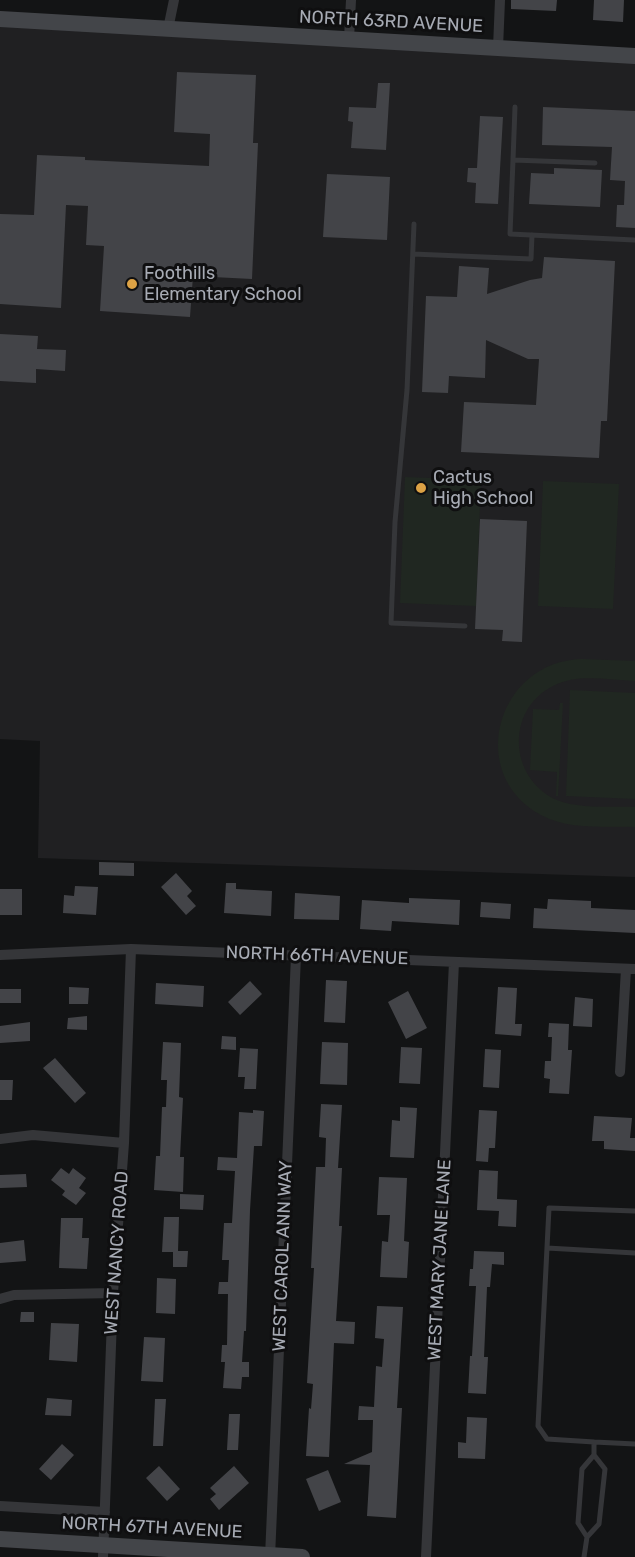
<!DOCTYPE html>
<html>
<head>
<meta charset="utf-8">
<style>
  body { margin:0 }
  canvas { display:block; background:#131415 }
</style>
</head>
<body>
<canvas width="635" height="1557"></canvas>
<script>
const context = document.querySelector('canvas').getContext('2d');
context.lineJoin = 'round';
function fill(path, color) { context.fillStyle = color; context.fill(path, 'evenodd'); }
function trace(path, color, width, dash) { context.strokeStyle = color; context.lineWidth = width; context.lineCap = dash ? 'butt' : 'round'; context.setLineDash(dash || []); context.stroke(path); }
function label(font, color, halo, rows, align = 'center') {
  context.font = font + ' Rubik,sans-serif'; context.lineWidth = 6; context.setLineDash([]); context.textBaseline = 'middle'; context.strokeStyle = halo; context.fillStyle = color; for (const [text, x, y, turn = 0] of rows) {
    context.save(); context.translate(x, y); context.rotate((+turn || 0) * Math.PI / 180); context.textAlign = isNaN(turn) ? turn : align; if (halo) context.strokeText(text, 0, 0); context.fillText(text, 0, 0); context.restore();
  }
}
const built = new Path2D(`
  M0 19 635 56V877L38 858 40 741 0 739Z`);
const green = new Path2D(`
  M405 477 481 480 476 606 400 603Z
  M543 481 619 484 613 609 538 606Z
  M582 659 635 661V681C609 680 577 673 553 686 505 710 509 779 557 800 578 809 612 806 635 807V827C604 826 568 830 541 815 465 774 497 661 582 659Z
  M570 690 635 693V799L566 796Z
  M560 703H563L558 796H556L557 772 530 770 533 709 559 710Z`);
const building = new Path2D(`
  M511 0H557L556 11 511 9Z
  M594 0H624L623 22 593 20Z
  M177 72 256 75 253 143H258L252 279 193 276 190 317 100 311 104 246 86 245 88 206 66 205 61 308 0 304V214L34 215 37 155 85 157V160L209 166 210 134 174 132Z
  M378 83H390L386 150 351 148 353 122 348 121 349 107 376 108Z
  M543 107 635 111V228L616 227 617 205H624L625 181 610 180 612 147 542 145Z
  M480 116 503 117 498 204 475 203 476 183 467 182 468 168H477Z
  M554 168 602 170 600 207 529 204 531 173 554 174Z
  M327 174 390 177 387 240 323 237Z
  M544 257 615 261 607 421H601L599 458 461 452 464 402 536 405 539 359H528L486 340 485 378 449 376 448 393 422 392 426 296 457 297 459 266 489 268 487 294 530 280 542 278Z
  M0 334 38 336 37 349 66 350 65 371 36 369V383L0 381Z
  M480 519 527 521 522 642 502 641 503 630 475 629Z
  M99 862 134 863V876L99 875Z
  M176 873 192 891 187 896 196 906 186 915 161 887Z
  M226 883H236V889L272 891 271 916 224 913Z
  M75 886 98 887 96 915 63 913 64 895 74 896Z
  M0 889H22V915H0Z
  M295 893 340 896 339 920 294 919Z
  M409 898 460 900 459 925 392 921 391 931 360 929 362 900 409 903Z
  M548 899 591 901V908L635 910V933L533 928 534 908 547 909Z
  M481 902 511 904 510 919 480 917Z
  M326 980 347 981 345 1023 324 1022Z
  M250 981 262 994 240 1015 228 1002Z
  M156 983 204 986 203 1007 155 1004Z
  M69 987 89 988 88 1004H69Z
  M498 987 517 988 515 1024H522L521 1036 495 1034Z
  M0 989H21V1003H0Z
  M408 991 427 1028 406 1039 388 1002Z
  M575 997 593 999 592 1027 573 1026Z
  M87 1016V1030L67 1029 68 1018Z
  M30 1022V1041L0 1043V1026Z
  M549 1023 569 1024 568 1050H572L569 1094 549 1093 550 1079 544 1078 545 1061H551L552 1037H548Z
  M222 1036 236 1037V1050L221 1049Z
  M163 1042 181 1043 179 1097 183 1098 180 1157H184L183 1192 154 1190 156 1156H160L162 1107H166L167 1080H161Z
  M322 1042 348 1043 347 1085 320 1084Z
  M401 1047 422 1048 420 1084 399 1083Z
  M240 1048 258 1049 256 1089H244L245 1077H238Z
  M485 1049 501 1050 499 1088 483 1087Z
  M55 1058 86 1093 75 1103 43 1068Z
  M0 1080H13L12 1100H0Z
  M321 1104 342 1105 338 1168H342L339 1226H342L336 1321 355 1322 354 1344 334 1343 329 1457 306 1456 309 1408 311 1409 313 1384 307 1383 314 1268H311L316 1167H325L326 1138 319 1137Z
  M400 1107 417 1108 414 1158 390 1157 392 1120 400 1121Z
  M253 1110 264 1111 262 1146H254L250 1210 246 1331H244L242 1362H249V1377H242L241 1389 223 1388 225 1362H221L222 1345H227L228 1294H218L219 1282H228L229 1260H222L224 1223H232L235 1171 217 1170 218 1157 237 1158 239 1112 253 1113Z
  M479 1110 497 1111 495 1148H489L488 1162 476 1161Z
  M594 1116 632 1118 630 1138H635V1151L604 1149V1141H592Z
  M61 1168 69 1174 73 1168 86 1178 79 1188 86 1193 76 1205 62 1195 65 1191 51 1180Z
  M479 1170 498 1171 497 1199 517 1200 516 1227 498 1226 499 1211 477 1210Z
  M26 1174 27 1187 0 1188V1175Z
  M379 1177 407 1178 404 1241 409 1242 407 1278 380 1277 382 1241 388 1242 390 1215H377Z
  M180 1194 204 1195 203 1210 180 1209Z
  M164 1217H179L178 1251H188L187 1267H173V1252H162Z
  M61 1218H83L82 1238H89L87 1269 59 1268Z
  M24 1240 26 1261 0 1263V1243Z
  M474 1251 504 1252V1265L492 1264 490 1287H487L484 1357H488L486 1394 468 1393 470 1356H472L476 1286H469L470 1269H473Z
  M157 1278 176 1279 175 1314 156 1313Z
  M377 1306 403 1307 397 1408H402L396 1518 367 1516 370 1465 344 1464 372 1452 373 1420H358L359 1406 374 1407 376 1366 382 1367 384 1339 375 1338Z
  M21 1312H34V1322H20Z
  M51 1323 79 1324 77 1362 49 1360Z
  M144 1337 165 1338 163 1382 141 1381Z
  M47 1398 72 1400 71 1416 45 1415Z
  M155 1399H166L163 1446H153Z
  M229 1414H240L238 1450H227Z
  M467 1417 487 1418 485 1459 458 1458V1442L466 1443Z
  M62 1444 74 1455 51 1480 39 1469Z
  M159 1466 180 1489 167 1501 146 1478Z
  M234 1466 249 1483 219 1510 210 1499 216 1494 210 1488Z
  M328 1470 341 1502 319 1511 306 1479Z`);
const lane = new Path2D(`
  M515 107 513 160 595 163
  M513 160 510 234 634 240
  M414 224 407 390 395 522 391 623 465 626
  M413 254 531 259 532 235
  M547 1248 635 1253
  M594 1442 547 1439 538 1426 549 1208 635 1211
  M587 1537 578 1523 582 1469 594 1455
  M584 1557 587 1537 599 1524 605 1469 594 1455V1442L635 1444`);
const street = new Path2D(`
  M168 29 174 0
  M349 39 351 0
  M498 48 500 0
  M0 955 131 949 635 969
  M620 1072 626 969
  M0 1139 33 1135 124 1143
  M0 1299 14 1295 113 1293
  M0 1506 105 1512
  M103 1557 113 1293 124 1143 131 949
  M270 1557 296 956
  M426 1557 454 962`);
const secondary = new Path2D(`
  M0 19 635 56
  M0 1539 302 1557`);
const markers = [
  [132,284,6,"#dca245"],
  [421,488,6,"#dca245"]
];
const streetNames = [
  ["NORTH 63RD AVENUE",391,22,3],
  ["NORTH 66TH AVENUE",317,956,2],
  ["WEST NANCY ROAD",117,1253,-86],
  ["WEST CAROL ANN WAY",283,1256,-88],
  ["WEST MARY JANE LANE",440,1260,-87],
  ["NORTH 67TH AVENUE",152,1528,3]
];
const poiNames = [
  ["Foothills",144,274],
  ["Elementary School",144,295],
  ["Cactus",433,478],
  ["High School",433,499]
];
fill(built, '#202022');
fill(green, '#202721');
fill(building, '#434448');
trace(lane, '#353639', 5);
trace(street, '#353639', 10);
trace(secondary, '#434549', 16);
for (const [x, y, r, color] of markers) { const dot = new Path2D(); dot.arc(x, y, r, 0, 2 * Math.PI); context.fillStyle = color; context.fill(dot); trace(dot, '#0f0f10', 2); }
label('18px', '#a7abb4', '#0f0f10', streetNames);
label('18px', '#a7abb4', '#0f0f10', poiNames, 'left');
</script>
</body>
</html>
